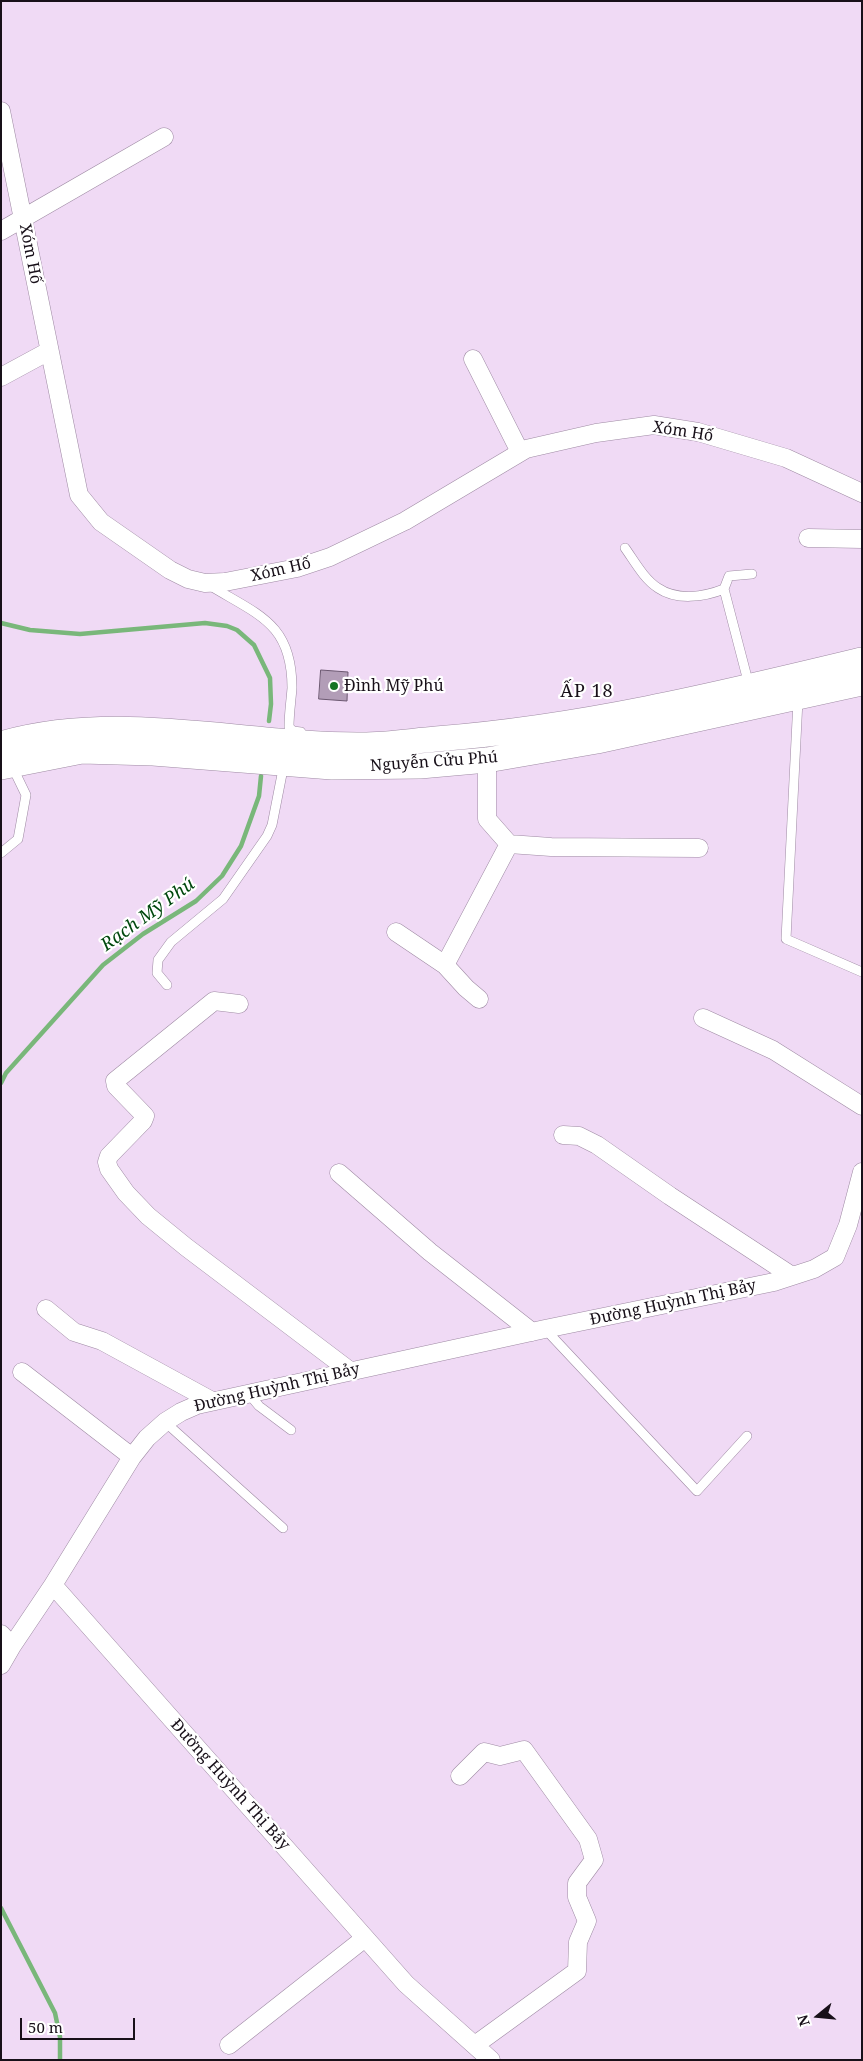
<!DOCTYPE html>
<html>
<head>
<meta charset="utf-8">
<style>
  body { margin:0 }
  #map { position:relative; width:863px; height:2061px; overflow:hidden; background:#f0daf5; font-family:"Noto Serif",serif }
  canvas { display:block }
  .frame { position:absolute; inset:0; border:2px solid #181019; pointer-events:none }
  .north { position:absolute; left:793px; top:1991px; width:50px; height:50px; -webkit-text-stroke:4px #fff; paint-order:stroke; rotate:253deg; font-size:14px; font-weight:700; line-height:20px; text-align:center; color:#181019 }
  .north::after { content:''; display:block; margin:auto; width:18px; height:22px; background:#181019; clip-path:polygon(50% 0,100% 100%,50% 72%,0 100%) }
  .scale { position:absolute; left:20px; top:2018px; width:115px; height:22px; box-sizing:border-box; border:2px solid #181019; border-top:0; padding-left:6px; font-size:15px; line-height:18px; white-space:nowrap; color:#181019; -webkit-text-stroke:4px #fff; paint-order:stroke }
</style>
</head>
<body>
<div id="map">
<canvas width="863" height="2061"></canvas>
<div class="frame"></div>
<div class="north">N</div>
<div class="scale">50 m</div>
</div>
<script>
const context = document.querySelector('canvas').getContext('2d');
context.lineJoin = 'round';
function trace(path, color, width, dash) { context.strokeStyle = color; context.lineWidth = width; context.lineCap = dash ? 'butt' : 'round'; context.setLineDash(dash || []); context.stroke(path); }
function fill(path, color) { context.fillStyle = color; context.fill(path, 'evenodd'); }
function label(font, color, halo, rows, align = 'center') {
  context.font = font + ' "Noto Serif",serif'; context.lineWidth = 4.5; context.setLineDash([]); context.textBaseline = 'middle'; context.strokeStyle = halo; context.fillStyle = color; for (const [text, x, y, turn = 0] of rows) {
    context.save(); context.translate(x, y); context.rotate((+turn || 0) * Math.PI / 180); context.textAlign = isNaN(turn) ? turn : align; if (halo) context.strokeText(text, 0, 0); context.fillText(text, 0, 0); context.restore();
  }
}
const stream = new Path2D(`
  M1 623 30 630 80 634 205 623 227 626 237 630 254 645 270 678 271 704 269 721
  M1 1083 6 1073 103 965 143 934 196 901 222 876 241 846 259 796 261 776
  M1 1908 55 2013 60 2037V2060`);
const building = new Path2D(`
  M321 670 348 672 347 701 319 699Z`);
const service = new Path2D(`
  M625 548C635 562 644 579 658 588 677 601 704 597 724 589L749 685
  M209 585C258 615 292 623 292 688 291 701 289 714 289 727L293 731 301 732
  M724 589 729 576 752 574
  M798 700 786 939 862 972
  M1 853 18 839 26 795 12 766
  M167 985 157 973 158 960 171 942 223 899 267 836 272 825 284 764
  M545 1329 697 1491 747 1436
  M249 1394 259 1406 291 1430
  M165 1422 283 1528`);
const minor = new Path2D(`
  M1 111 79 495 101 522 170 570 188 579 205 583 225 582 297 568 330 557 405 521 526 449 596 433 654 425 698 432 786 458 862 493
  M1 231 164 137
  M473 359 520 452
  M1 377 49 351
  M808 538 862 539
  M509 844 551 847 699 848
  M396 932 445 965 509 844 487 819V760
  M445 965 466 988 479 999
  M239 1004 214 1001 115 1081 116 1086 145 1116 143 1121 109 1156 107 1162 109 1169 126 1193 148 1216 186 1247 350 1371
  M703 1018 773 1050 862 1106
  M563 1135 579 1136 597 1145 670 1196 792 1276
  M339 1173 430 1252 532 1332
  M46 1309 74 1332 102 1341 212 1401
  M22 1372 132 1457
  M1 1634 12 1646 53 1585
  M1 1665 12 1646
  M460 1776 484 1752 500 1756 524 1750 588 1839 594 1860 577 1883V1897L587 1921 578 1942 577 1971 475 2045
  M229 2045 365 1938
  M491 2060 406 1984 53 1585 132 1457 147 1438 165 1422 181 1412 197 1405 545 1329 774 1282 814 1269 835 1257 848 1225 862 1172`);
const secondary = new Path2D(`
  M1 744C119 710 243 746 362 745 387 745 412 741 436 739 581 728 721 694 862 660
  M1 767 82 751 153 753 332 767 420 766 487 760 597 741 862 683`);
const markers = [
  [334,686,5,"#147423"]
];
const streetNames = [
  ["Xóm Hố",30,254,79],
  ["Xóm Hố",683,432,9],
  ["Xóm Hố",281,570,-13],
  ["Nguyễn Cửu Phú",434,762,-4],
  ["Đường Huỳnh Thị Bảy",673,1303,-12],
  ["Đường Huỳnh Thị Bảy",277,1388,-13],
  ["Đường Huỳnh Thị Bảy",230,1785,48]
];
const poiNames = [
  ["Đình Mỹ Phú",344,686]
];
const neighbourhoodNames = [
  ["ẤP 18",587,692]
];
const waterNames = [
  ["Rạch Mỹ Phú",148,915,-36]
];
trace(stream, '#79b77a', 4.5);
fill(building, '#b29db7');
trace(building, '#6b5870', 1);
trace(service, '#9e8aa3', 10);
trace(minor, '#9e8aa3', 19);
trace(secondary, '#9e8aa3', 26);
trace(service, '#fff', 9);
trace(minor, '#fff', 18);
trace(secondary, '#fff', 25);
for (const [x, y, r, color] of markers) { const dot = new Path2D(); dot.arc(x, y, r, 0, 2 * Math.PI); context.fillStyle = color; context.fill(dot); trace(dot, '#fff', 2); }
label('16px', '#181019', '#fff', streetNames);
label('16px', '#181019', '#fff', poiNames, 'left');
context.letterSpacing = '1px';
label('18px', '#181019', '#fff', neighbourhoodNames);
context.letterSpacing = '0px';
label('italic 18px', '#00480e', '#fff', waterNames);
</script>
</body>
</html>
